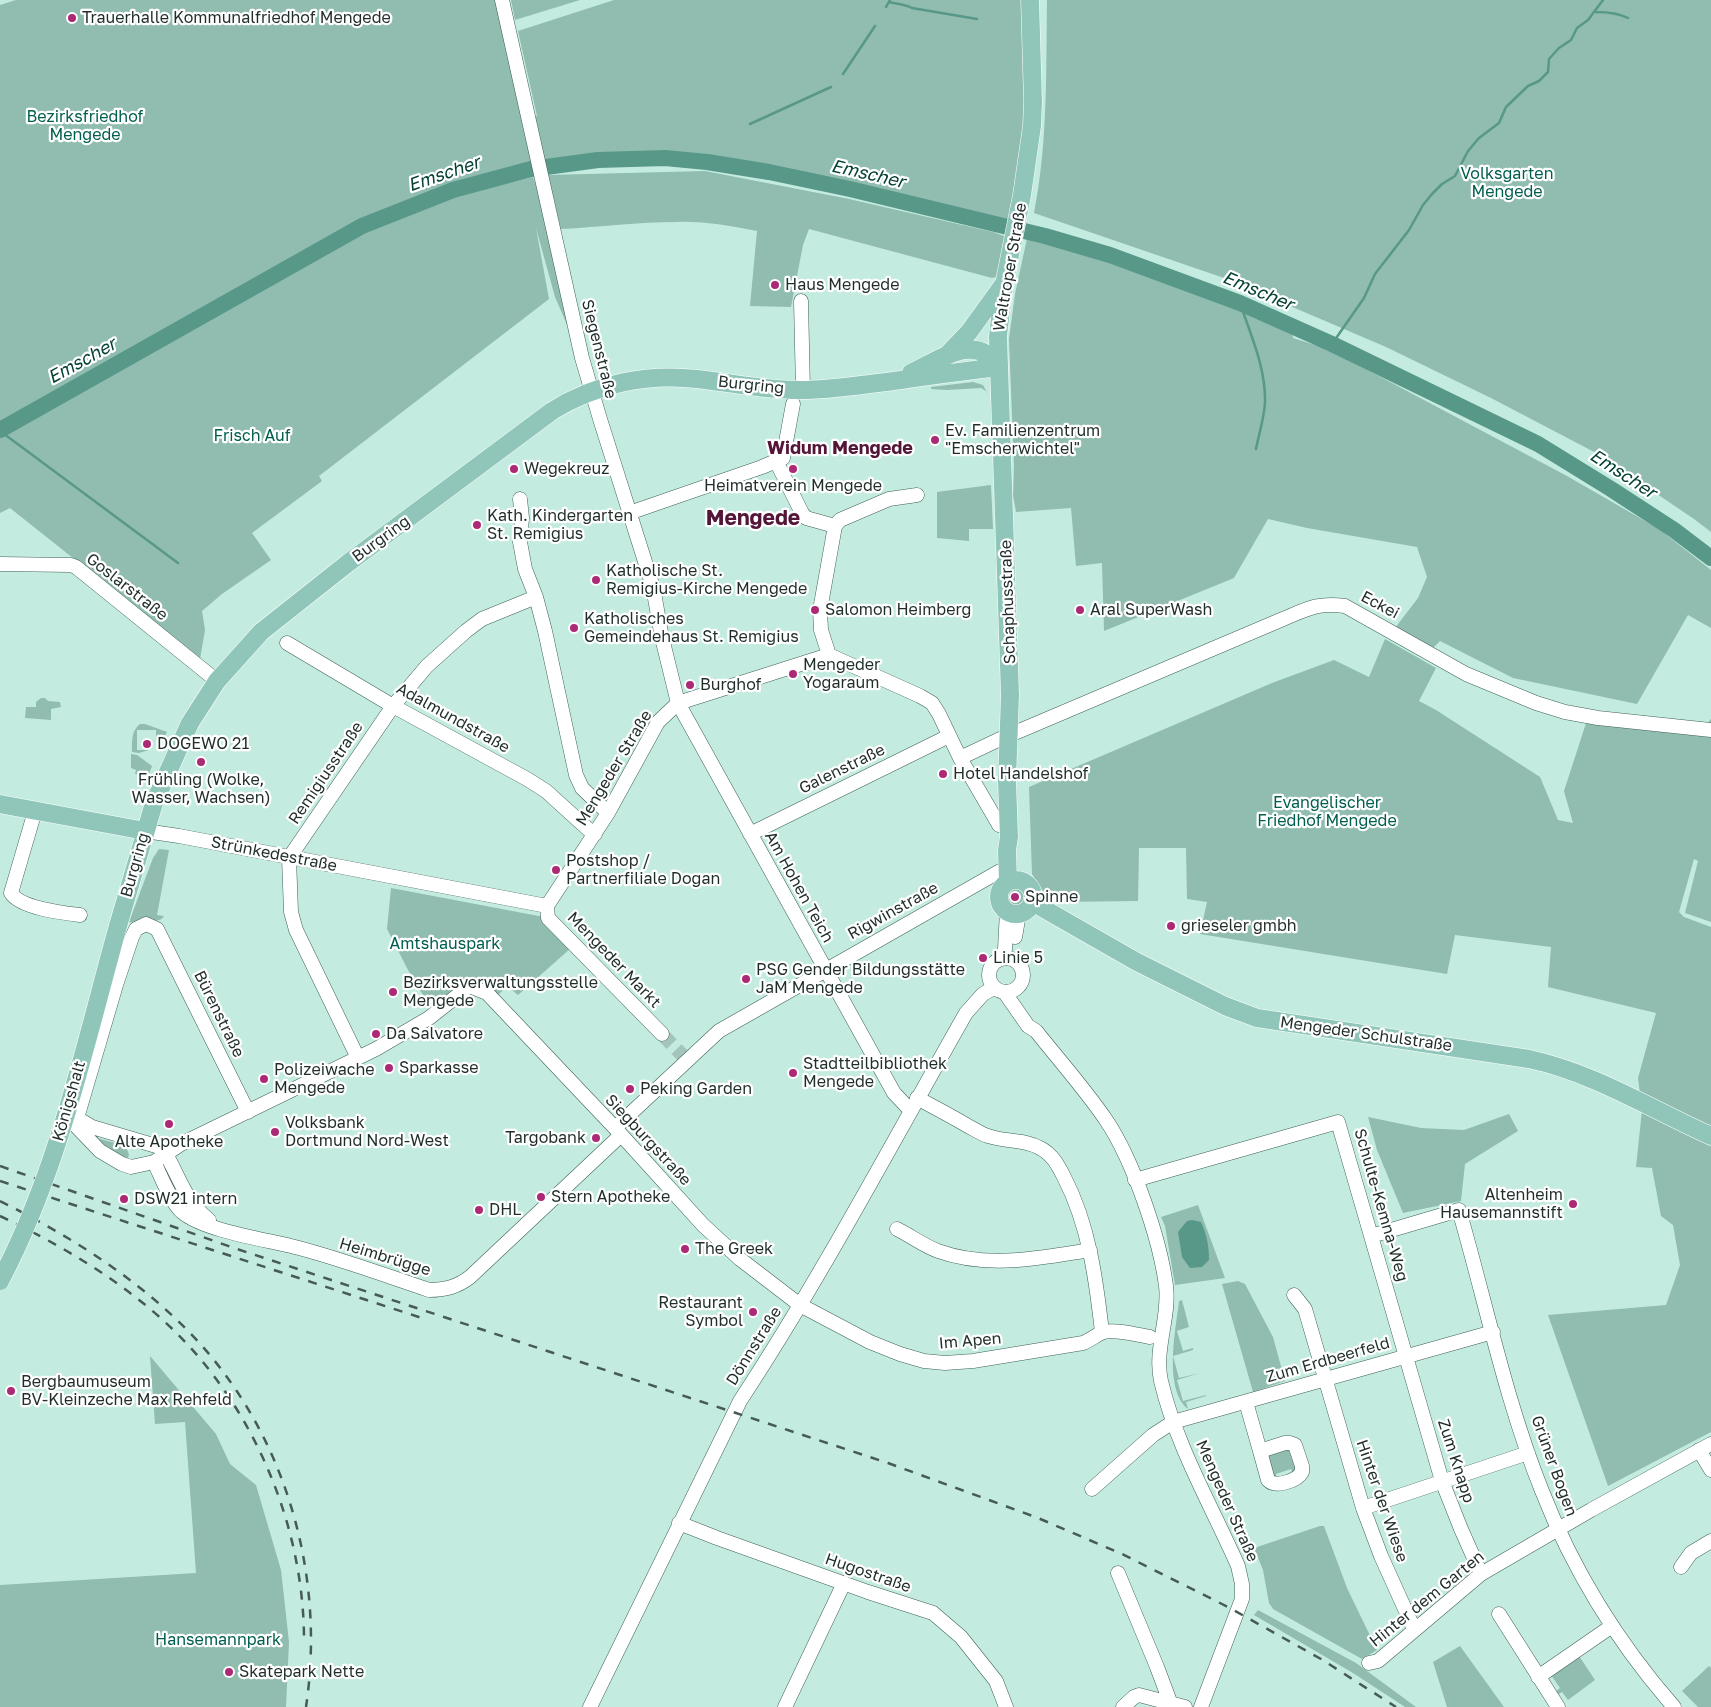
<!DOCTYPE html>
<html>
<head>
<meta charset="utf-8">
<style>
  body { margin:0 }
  canvas { display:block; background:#c4ebe0 }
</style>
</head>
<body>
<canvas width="1711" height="1707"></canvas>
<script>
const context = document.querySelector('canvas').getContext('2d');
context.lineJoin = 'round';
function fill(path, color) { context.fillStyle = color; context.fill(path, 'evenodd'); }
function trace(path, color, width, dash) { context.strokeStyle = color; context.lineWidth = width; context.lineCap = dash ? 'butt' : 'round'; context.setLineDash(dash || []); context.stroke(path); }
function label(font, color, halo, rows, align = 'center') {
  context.font = font + ' "Golos Text",sans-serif'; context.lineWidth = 4.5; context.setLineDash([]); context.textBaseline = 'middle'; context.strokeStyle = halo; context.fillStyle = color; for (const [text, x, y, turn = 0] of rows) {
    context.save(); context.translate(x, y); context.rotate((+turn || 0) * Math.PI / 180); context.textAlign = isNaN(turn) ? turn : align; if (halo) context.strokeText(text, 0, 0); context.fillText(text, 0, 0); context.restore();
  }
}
const green = new Path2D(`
  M16 0H495L523 120 537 116 518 31 614 0H1030L1031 46 1016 229C950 213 883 196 817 182 767 171 717 161 667 159 631 156 589 159 554 165 504 172 455 189 408 208L533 177 538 191 574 353 568 327 555 297 536 228 549 299 319 476 322 481 252 533 271 560 222 594 202 611 205 630 200 659 10 508 0 513V5Z
  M511 0H580L515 20Z
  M1047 0H1711V532L1694 519 1598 454 1491 398 1386 347 1227 279 1034 213C1048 143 1046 71 1047 0Z
  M705 171 849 199 993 232 1004 236V244L996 277 992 278 809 229 803 245 791 307 750 306 757 231C730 226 704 221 677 222 638 222 600 227 561 229L548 175Z
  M1028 234 1227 302 1292 329 1293 338 1328 349 1567 476 1659 529 1711 570V628L1688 615 1637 704 1513 678 1440 641 1430 651 1392 632 1418 598 1427 577 1417 547 1307 528 1268 519 1234 578 1104 631 1102 563 1076 566 1071 508 1016 512 1013 495 1014 467 1009 339 1015 294Z
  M973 382 983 385 989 396 986 391 981 388 947 390 931 389V387Z
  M991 485 993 529H969V541L937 538V492Z
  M1385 639 1436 668 1419 701 1436 710 1540 777 1558 820 1573 823 1564 791 1587 720 1697 735 1711 719V922L1685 913 1698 861 1694 859 1679 912 1684 917 1711 927V1432L1608 1486 1548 1315 1666 1305 1680 1265 1673 1225 1661 1216 1652 1168 1636 1167 1642 1110 1638 1078 1656 1013 1548 987 1551 947 1455 935 1447 974 1200 934 1207 902 1187 899 1186 848H1139L1138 901 1053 902 1044 893 1032 874 1029 787 1272 683 1334 660 1369 677Z
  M41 698H45L48 701 60 702 61 707 51 709V720L25 718 26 707H36V702Z
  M140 724H145L167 732 163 740H156V730H137V750H149L139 753 132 752C132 742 131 731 140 724Z
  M131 754 137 755 152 766 148 777 135 774 136 770 131 768Z
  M159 849 169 850 157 915 164 916C157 927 147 913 134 923L129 922 153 858Z
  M1006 897a9 9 0 1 1 18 0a9 9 0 1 1-18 0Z
  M391 888 544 917 571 948 518 995 507 986 498 995 486 984 470 982 432 1010 408 970 387 929Z
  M1509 1114 1518 1131 1465 1164 1461 1201 1403 1213 1377 1150 1368 1117 1421 1128 1464 1130Z
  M91 1133H101L97 1138 115 1143 120 1139 131 1145 127 1149 129 1155 126 1162 111 1155Z
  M1198 1205 1225 1278 1175 1285 1165 1226 1161 1217Z
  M1238 1281 1245 1284 1273 1337 1285 1381 1253 1392 1222 1284Z
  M1182 1300 1189 1327 1177 1331 1183 1351 1193 1348V1350L1173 1356 1179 1378 1200 1373 1177 1380 1183 1401 1206 1395V1396L1186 1402 1188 1409C1163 1389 1176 1328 1179 1301Z
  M150 1356 216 1434 230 1464 256 1485 281 1570 289 1642 286 1707H0V1585L196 1573 185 1422 155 1424Z
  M1290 1447 1298 1468 1293 1475 1291 1469 1276 1474 1277 1480 1274 1479 1266 1456Z
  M1320 1526H1324L1347 1588 1377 1650 1362 1659 1273 1609 1269 1603 1263 1570 1254 1548Z
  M1258 1610 1356 1663 1416 1707H1405L1353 1673 1254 1615Z
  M1460 1646 1504 1707H1447L1433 1662Z
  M1577 1653 1595 1680 1568 1700 1562 1692 1557 1695 1555 1692 1560 1688 1549 1672Z
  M1709 1666 1711 1668V1707H1698L1682 1691Z`);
const water = new Path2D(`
  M1192 1220 1201 1222C1207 1235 1209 1247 1209 1260L1202 1267 1190 1268 1182 1257 1178 1232 1187 1221Z`);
const stream = new Path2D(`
  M889 2C897 4 904 4 912 8L977 19
  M886 7 890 0
  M1596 12C1607 12 1618 13 1628 18
  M843 74 875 26
  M750 124 831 87
  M734 166 737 160
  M1240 303C1251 336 1266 368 1265 403 1264 418 1259 434 1256 449
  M1332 344 1364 298 1375 274 1409 230 1423 205 1432 194 1442 184 1455 176 1468 151 1479 138 1499 123 1506 107 1528 86 1539 81 1548 72 1549 59 1559 48 1571 40 1577 28 1588 20 1603 0
  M0 431 178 563`);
const river = new Path2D(`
  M0 430 362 226 453 190 531 169 598 160 665 158 707 162 769 172 850 189 1045 236 1110 255 1240 303 1332 344 1538 444 1611 489 1674 530 1711 558`);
const minorTunnel = new Path2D(`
  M662 1034 687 1060`);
const minor = new Path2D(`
  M502 0 582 358 600 419 653 587 662 638 678 703 894 1093 911 1111
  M801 301 803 390
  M776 461 802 513 806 518 835 526
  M520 499 522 518 520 542 525 569 536 597 545 631 576 775 582 788 608 813
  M629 513 762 467 783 458 793 404
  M0 564 71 565 76 567 217 681
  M287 643 393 706 527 779 546 791 589 830 595 834
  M829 655 821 630 820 610 835 526 840 520 889 499 917 495
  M960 758 998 740 1283 619C1307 609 1318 602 1345 606L1466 674 1536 703 1565 712 1598 718 1711 730
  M35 811 11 893C20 908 63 913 80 915
  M145 831 179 836 547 906
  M750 834 949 736
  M547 906 608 813 658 722 678 703 829 655 920 696 932 703 939 714 960 758 999 825
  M547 906 548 918 662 1034
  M1015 937 1019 914
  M989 975a17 17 0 1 1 34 0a17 17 0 1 1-34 0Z
  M1001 959 1005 949 1007 911
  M1005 993 1028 1026 1036 1031C1059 1060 1085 1089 1106 1120 1133 1160 1160 1239 1166 1286 1170 1317 1154 1349 1161 1381 1176 1445 1211 1505 1238 1566L1242 1584V1599L1201 1707
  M358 1058 296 930 291 912 289 858 393 706 427 666 466 631 482 619 536 597
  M917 1098C934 1107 951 1116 968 1126 974 1129 981 1134 988 1136 1005 1142 1024 1139 1040 1148 1052 1154 1058 1165 1064 1177 1089 1225 1096 1279 1102 1332
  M248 1112 157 929 146 924 136 929 132 937 116 985 75 1125 100 1151 122 1164 131 1167 154 1162 181 1144 376 1049 429 1018 467 988 472 987 487 993 615 1128 703 1225 740 1259 800 1305 870 1342 900 1354 924 1361 945 1363 973 1361 1083 1343C1090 1340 1095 1336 1101 1333 1112 1328 1138 1335 1150 1337
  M77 1118 92 1127 163 1148 171 1146
  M615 1128 719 1031 1000 871
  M163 1149C179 1175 184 1200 209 1220
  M154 1162C161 1176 170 1201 182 1212 203 1230 262 1239 291 1246 336 1257 384 1275 429 1290 445 1290 457 1287 470 1277L621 1135
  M1135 1180 1338 1122 1442 1481 1461 1529 1481 1574
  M897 1229C911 1236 924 1246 938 1251 988 1269 1040 1258 1090 1250
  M1371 1236 1459 1210C1486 1303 1506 1402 1542 1491 1573 1570 1618 1643 1674 1707
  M1294 1295 1305 1309 1363 1508 1381 1556 1414 1629
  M1246 1402 1260 1451
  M1285 1443H1290L1295 1445 1302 1466V1472C1297 1481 1275 1488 1268 1480L1260 1451Z
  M1699 1450 1711 1470
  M1092 1489 1153 1435 1173 1422 1493 1332
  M1363 1508 1528 1453
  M679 1523 717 1538 868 1592 933 1613 961 1637 996 1681 1006 1707
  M1681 1567 1691 1553 1711 1541
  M1118 1573 1157 1667 1172 1707
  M1499 1614 1558 1707
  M1369 1663 1378 1661 1481 1574 1591 1510 1711 1444
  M1538 1677 1612 1626
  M590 1707 740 1401C822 1276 892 1143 966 1013L983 994 994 988
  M785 1707 844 1583
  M1123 1707 1134 1697 1139 1695 1185 1707`);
const major = new Path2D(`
  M948 354 969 332 1003 285
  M911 373C939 360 977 331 998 367
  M0 804 145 831
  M999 897a17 17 0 1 1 34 0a17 17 0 1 1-34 0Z
  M1008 881 1007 850 1009 837 1007 781 1010 695 998 336 1004 285 1022 195 1032 126 1033 102 1030 0
  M1032 902 1137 962 1225 1006 1257 1018 1277 1021 1529 1059C1594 1073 1651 1109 1711 1136
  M118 926 154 803 190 723 217 681 261 632 348 563 552 411C595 384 647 373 697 379 733 383 770 391 806 390 839 389 869 384 901 380 933 375 966 371 998 367`);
const rail = new Path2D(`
  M0 1166 237 1249 888 1463 1038 1518 1122 1554 1228 1607 1321 1659 1396 1707
  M0 1181 425 1319
  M0 1201C64 1233 126 1271 178 1321 281 1419 327 1567 306 1707
  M0 1216C59 1244 117 1278 165 1322 251 1401 303 1521 304 1637`);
const majorBridge = new Path2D(`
  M0 1281C58 1172 85 1044 118 926`);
const markers = [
  [72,18,5,"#ab2975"],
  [775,285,5,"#ab2975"],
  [935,440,5,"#ab2975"],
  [514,469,5,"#ab2975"],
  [793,469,5,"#ab2975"],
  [477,525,5,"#ab2975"],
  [596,580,5,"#ab2975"],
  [815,610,5,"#ab2975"],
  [1080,610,5,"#ab2975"],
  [574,628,5,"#ab2975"],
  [793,674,5,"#ab2975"],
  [690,685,5,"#ab2975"],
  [147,744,5,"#ab2975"],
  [201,762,5,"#ab2975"],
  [943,774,5,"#ab2975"],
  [556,870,5,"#ab2975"],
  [1015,897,5,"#ab2975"],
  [1171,926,5,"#ab2975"],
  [983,958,5,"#ab2975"],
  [746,979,5,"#ab2975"],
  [393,992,5,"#ab2975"],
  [376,1034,5,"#ab2975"],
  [389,1068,5,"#ab2975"],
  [793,1073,5,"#ab2975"],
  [264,1079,5,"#ab2975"],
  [630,1089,5,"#ab2975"],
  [169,1124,5,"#ab2975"],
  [275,1132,5,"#ab2975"],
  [596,1138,5,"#ab2975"],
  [541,1197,5,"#ab2975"],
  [124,1199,5,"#ab2975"],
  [1573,1204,5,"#ab2975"],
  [479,1210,5,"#ab2975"],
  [685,1249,5,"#ab2975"],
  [753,1312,5,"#ab2975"],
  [11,1391,5,"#ab2975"],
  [229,1672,5,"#ab2975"]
];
const poiNames = [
  ["Trauerhalle Kommunalfriedhof Mengede",82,18],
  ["Haus Mengede",785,285],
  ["Ev. Familienzentrum",945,431],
  ["\"Emscherwichtel\"",945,449],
  ["Wegekreuz",524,469],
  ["Heimatverein Mengede",793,486,"center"],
  ["Kath. Kindergarten",487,516],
  ["St. Remigius",487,534],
  ["Katholische St.",606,571],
  ["Remigius-Kirche Mengede",606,589],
  ["Salomon Heimberg",825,610],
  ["Aral SuperWash",1090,610],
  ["Katholisches",584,619],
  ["Gemeindehaus St. Remigius",584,637],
  ["Mengeder",803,665],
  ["Yogaraum",803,683],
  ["Burghof",700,685],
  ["DOGEWO 21",157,744],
  ["Hotel Handelshof",953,774],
  ["Frühling (Wolke,",201,780,"center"],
  ["Wasser, Wachsen)",201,798,"center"],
  ["Postshop /",566,861],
  ["Partnerfiliale Dogan",566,879],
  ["Spinne",1025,897],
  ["grieseler gmbh",1181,926],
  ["Linie 5",993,958],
  ["PSG Gender Bildungsstätte",756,970],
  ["JaM Mengede",756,988],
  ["Bezirksverwaltungsstelle",403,983],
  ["Mengede",403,1001],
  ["Da Salvatore",386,1034],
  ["Stadtteilbibliothek",803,1064],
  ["Mengede",803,1082],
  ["Sparkasse",399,1068],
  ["Polizeiwache",274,1070],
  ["Mengede",274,1088],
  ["Peking Garden",640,1089],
  ["Volksbank",285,1123],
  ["Dortmund Nord-West",285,1141],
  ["Targobank",586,1138,"right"],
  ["Alte Apotheke",169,1142,"center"],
  ["Altenheim",1563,1195,"right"],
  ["Hausemannstift",1563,1213,"right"],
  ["Stern Apotheke",551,1197],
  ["DSW21 intern",134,1199],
  ["DHL",489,1210],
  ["The Greek",695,1249],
  ["Restaurant",743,1303,"right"],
  ["Symbol",743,1321,"right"],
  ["Bergbaumuseum",21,1382],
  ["BV-Kleinzeche Max Rehfeld",21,1400],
  ["Skatepark Nette",239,1672]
];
const parkNames = [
  ["Bezirksfriedhof",85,117],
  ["Mengede",85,135],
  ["Volksgarten",1507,174],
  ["Mengede",1507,192],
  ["Frisch Auf",252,436],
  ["Evangelischer",1327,803],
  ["Friedhof Mengede",1327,821],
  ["Amtshauspark",445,944],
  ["Hansemannpark",218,1640]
];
const streetNames = [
  ["Waltroper Straße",1010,267,-80],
  ["Siegenstraße",599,349,76],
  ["Burgring",751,385,6],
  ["Burgring",381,539,-36],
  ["Goslarstraße",127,587,38],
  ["Schaphusstraße",1008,602,-92],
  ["Eckei",1380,605,28],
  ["Adalmundstraße",453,718,29],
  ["Mengeder Straße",614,768,-59],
  ["Galenstraße",842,769,-26],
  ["Remigiusstraße",326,773,-56],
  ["Strünkedestraße",274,854,11],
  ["Burgring",135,865,-74],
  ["Am Hohen Teich",799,887,61],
  ["Rigwinstraße",893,911,-29],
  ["Mengeder Markt",614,960,46],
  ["Bürenstraße",219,1014,64],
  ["Mengeder Schulstraße",1366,1034,8],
  ["Königshalt",69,1101,-74],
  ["Siegburgstraße",648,1140,47],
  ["Schulte-Kemna-Weg",1381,1205,74],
  ["Heimbrügge",385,1257,17],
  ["Im Apen",970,1341,-5],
  ["Dönnstraße",754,1346,-58],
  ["Zum Erdbeerfeld",1328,1360,-16],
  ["Zum Knapp",1456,1461,72],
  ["Grüner Bogen",1554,1466,70],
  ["Mengeder Straße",1227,1501,66],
  ["Hinter der Wiese",1382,1501,71],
  ["Hugostraße",868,1573,19],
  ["Hinter dem Garten",1427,1599,-39]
];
const waterNames = [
  ["Emscher",444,174,-19],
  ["Emscher",868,174,13],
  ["Emscher",1258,291,23],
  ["Emscher",82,361,-29],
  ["Emscher",1623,474,33]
];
const neighbourhoodNames = [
  ["Widum Mengede",840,448]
];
const districtNames = [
  ["Mengede",753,518]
];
fill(green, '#91bcb0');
fill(water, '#589888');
trace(stream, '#589888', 2.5);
trace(river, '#589888', 16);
trace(minorTunnel, '#a3c5bc', 14, [14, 7]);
trace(minor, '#3e6158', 15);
trace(major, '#fff', 19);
trace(minor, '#fff', 14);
trace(major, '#90c6ba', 18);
trace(rail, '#465b55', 2.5, [9, 9]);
trace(majorBridge, '#fff', 19, []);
trace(majorBridge, '#90c6ba', 18);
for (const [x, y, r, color] of markers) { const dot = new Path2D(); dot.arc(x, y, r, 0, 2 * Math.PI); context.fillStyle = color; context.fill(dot); trace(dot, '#fff', 2); }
label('16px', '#1f2e2a', '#fff', poiNames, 'left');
label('16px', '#005e4e', '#fff', parkNames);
label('16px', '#1f2e2a', '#fff', streetNames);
label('italic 18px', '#044136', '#fff', waterNames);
label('bold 18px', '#531538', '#fff', neighbourhoodNames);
label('bold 21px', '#531538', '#fff', districtNames);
</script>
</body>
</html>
